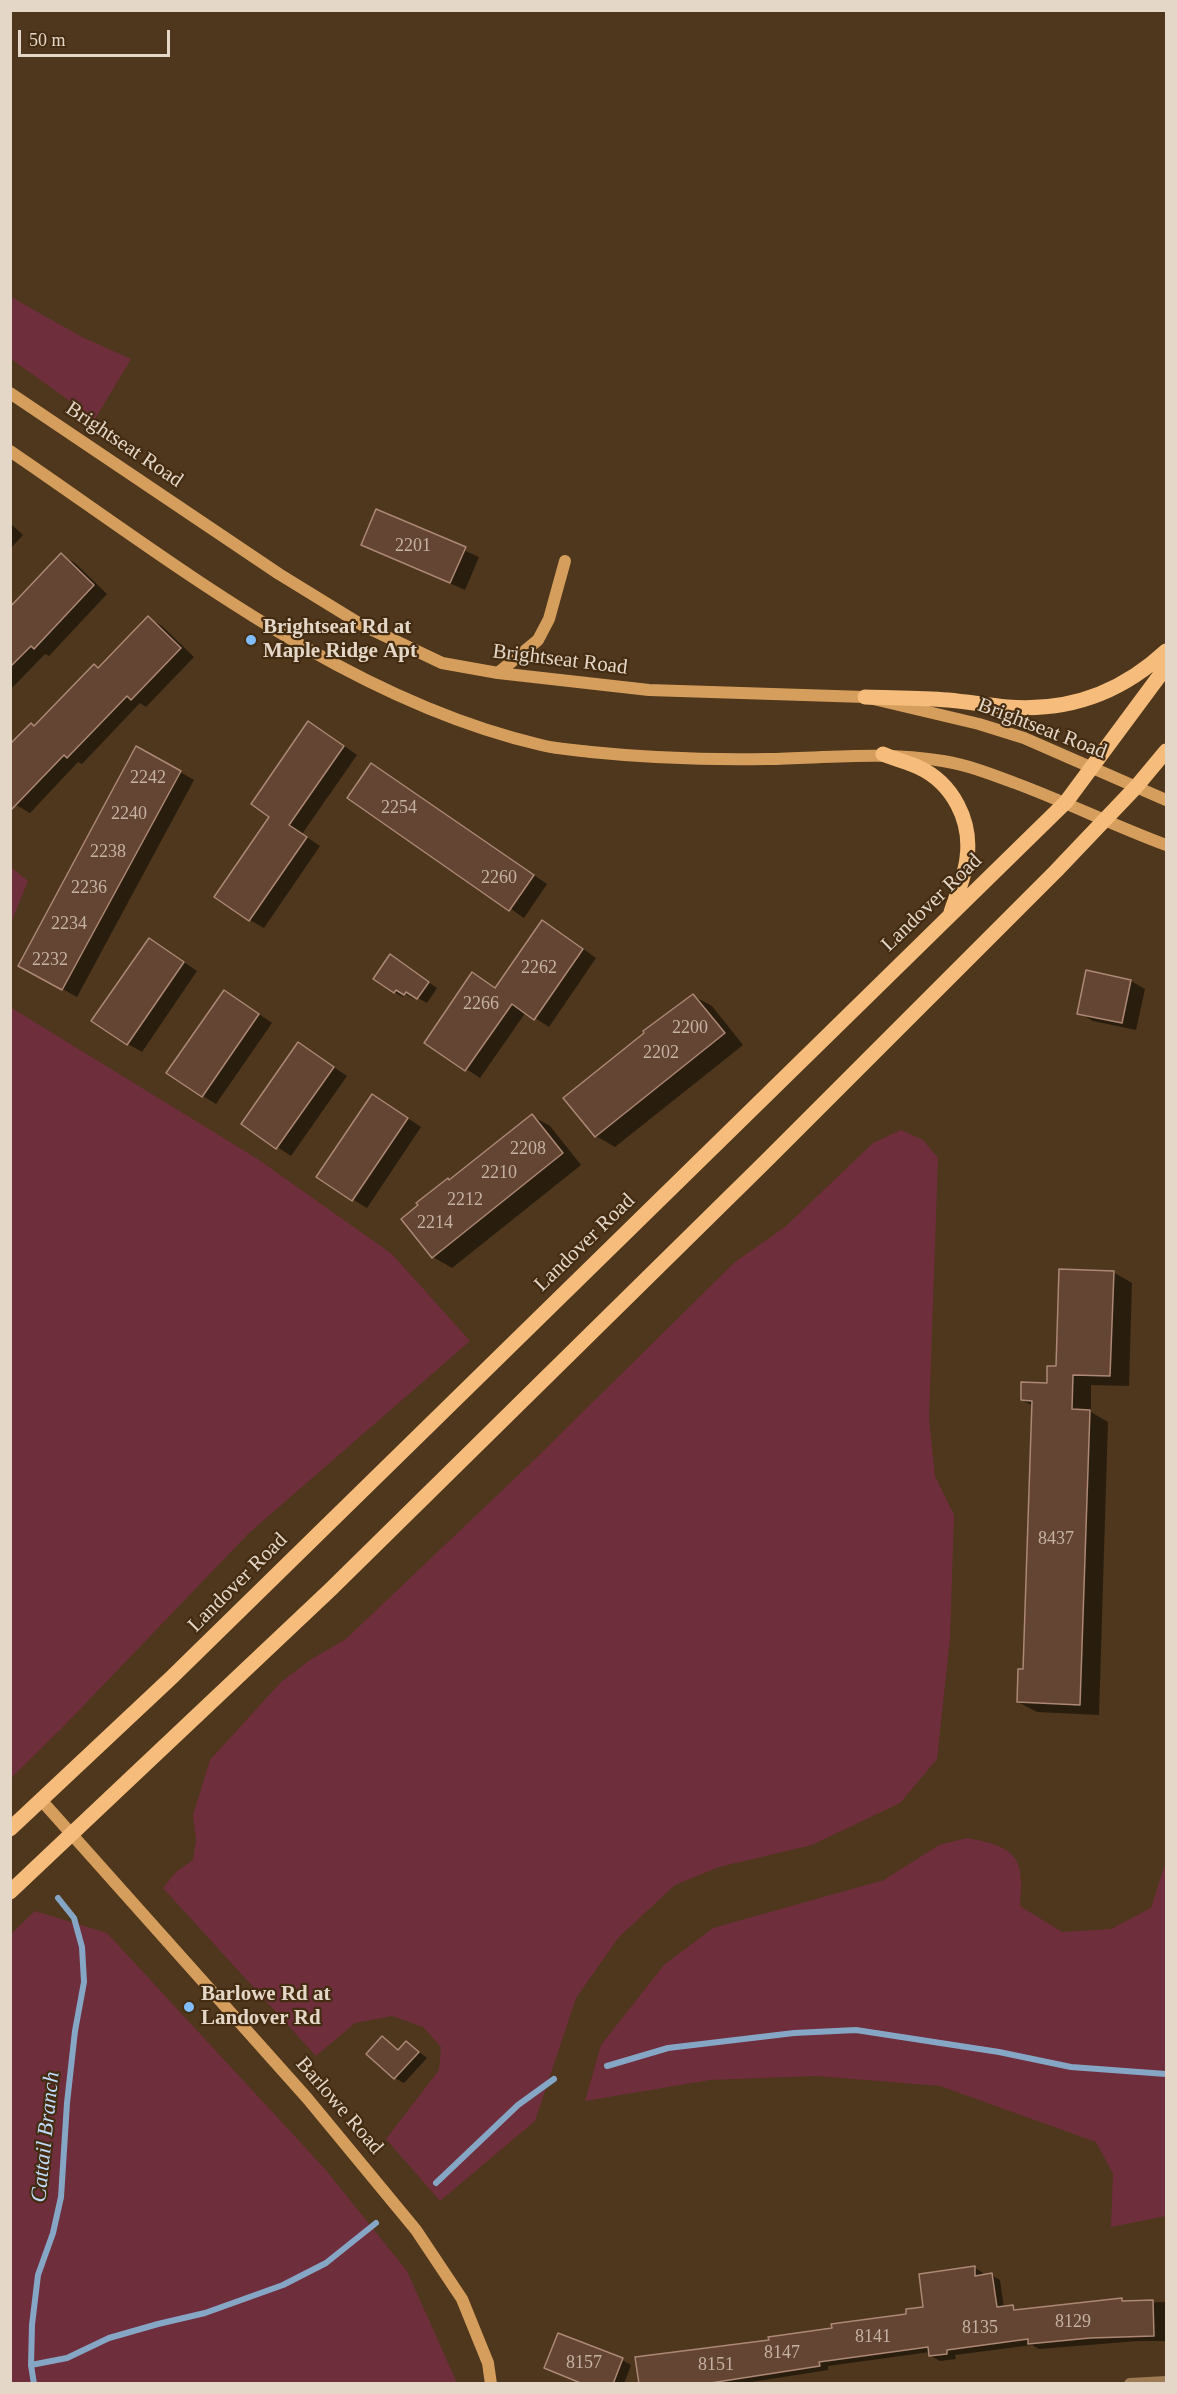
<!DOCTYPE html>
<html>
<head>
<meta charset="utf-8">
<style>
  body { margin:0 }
  #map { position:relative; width:1177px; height:2394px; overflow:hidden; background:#4e371c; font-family:Georgia,serif }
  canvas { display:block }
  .frame { position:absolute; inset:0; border:12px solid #e5d7c7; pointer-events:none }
  .scale { position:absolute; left:18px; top:30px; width:152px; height:27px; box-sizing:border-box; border:3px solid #e5d7c7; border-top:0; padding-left:8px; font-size:18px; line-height:21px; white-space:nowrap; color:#e5d7c7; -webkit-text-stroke:4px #432c11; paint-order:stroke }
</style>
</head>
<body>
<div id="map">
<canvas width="1177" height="2394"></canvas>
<div class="frame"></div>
<div class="scale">50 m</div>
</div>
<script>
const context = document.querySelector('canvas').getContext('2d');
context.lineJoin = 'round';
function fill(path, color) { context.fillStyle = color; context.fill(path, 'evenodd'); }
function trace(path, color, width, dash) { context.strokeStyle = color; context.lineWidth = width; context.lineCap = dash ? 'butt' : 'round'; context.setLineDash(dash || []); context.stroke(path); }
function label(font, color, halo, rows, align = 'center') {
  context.font = font + ' Georgia,serif'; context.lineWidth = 4.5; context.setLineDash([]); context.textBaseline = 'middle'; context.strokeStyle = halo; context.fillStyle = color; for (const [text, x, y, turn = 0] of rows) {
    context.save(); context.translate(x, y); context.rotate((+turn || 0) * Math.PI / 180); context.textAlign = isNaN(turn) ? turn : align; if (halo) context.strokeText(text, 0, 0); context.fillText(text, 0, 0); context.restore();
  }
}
const green = new Path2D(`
  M11 297 82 337 131 359 95 419 11 359Z
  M11 867 28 881 11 923Z
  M10 1007 256 1158 392 1254 470 1341 249 1533 63 1727 11 1778Z
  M901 1130 923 1140 938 1158 929 1418 935 1476 954 1515 950 1639 937 1759 900 1803 812 1845 719 1867 675 1885 619 1937 576 1998 535 2121 440 2201 386 2139 439 2070 441 2047 423 2027 392 2016 355 2023 316 2056 163 1888 176 1872 193 1860 196 1840 193 1815 210 1760 281 1682 310 1660 346 1639 529 1465 735 1262 785 1227 873 1143Z
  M967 1838C1016 1847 1025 1856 1020 1906L1062 1932 1111 1929 1151 1908 1166 1861V2216L1111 2227 1113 2174 1096 2142 940 2086 816 2076 710 2080 585 2101 601 2045 664 1965 713 1928 884 1880 939 1845Z
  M35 1911 107 1933 325 2169 407 2271 457 2383H11V1934Z`);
const shadow = new Path2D(`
  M377 511 479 557 465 590 362 544Z
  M10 523 23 535 10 549Z
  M61 555 75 563 107 594 49 656 45 654 10 690V609Z
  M148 618 162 626 194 657 146 707 140 703 82 764 78 762 30 813 16 805 35 727 94 666 100 669Z
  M323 731 357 755 302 834 320 846 264 928 250 920 271 816Z
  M372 765 547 884 524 918 349 798Z
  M180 772 194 780 77 997 34 973Z
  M556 930 596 958 549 1027 526 1012 480 1078 426 1042 473 974 496 988Z
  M163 948 197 971 142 1052 128 1044Z
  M399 962 437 988 427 1003 416 997 414 999 405 994 403 997 394 992Z
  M1131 981 1145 989 1136 1030 1093 1021 1079 1013Z
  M693 996 712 1006 743 1045 615 1147 596 1136Z
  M238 1000 272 1023 216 1104 203 1096Z
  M299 1044 347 1076 291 1156 243 1124Z
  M386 1104 421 1127 367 1208 318 1177Z
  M532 1116 550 1126 581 1165 452 1268 433 1257 420 1205Z
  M1113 1272 1132 1283 1129 1386 1091 1385V1412L1108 1422 1099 1715 1037 1712 1018 1702 1025 1671 1033 1406 1022 1400 1049 1384Z
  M382 2038 400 2051 407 2043 427 2058 404 2083 395 2078 368 2054Z
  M974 2267 983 2273V2276L991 2275 1000 2280 1004 2308 1013 2307 1019 2311 1122 2300 1127 2303 1166 2302V2341H1138L1039 2349 1032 2345 955 2355 956 2359 940 2361 931 2356 930 2352 828 2366V2370L739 2384H640L770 2341 908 2316 925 2309Z
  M622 2360 631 2365 624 2384H583Z`);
const stream = new Path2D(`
  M607 2066 668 2048 794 2033 856 2030 999 2052 1071 2067 1166 2074
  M436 2183 518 2105 554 2079
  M31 2365 67 2358 109 2338 158 2324 205 2313 283 2285 326 2263 376 2223
  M34 2384 31 2365 32 2325 38 2275 53 2233 61 2197 67 2103 75 2031 84 1982 82 1947 74 1918 58 1898`);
const building = new Path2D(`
  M376 509 466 547 450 583 361 545Z
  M61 553 94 585 34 649 31 646 10 667V607Z
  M148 616 181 648 131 700 127 696 67 758 64 755 10 811V744L31 723 34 726 94 664 98 668Z
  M308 721 344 746 289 825 307 837 249 921 214 897 269 817 251 804Z
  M136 746 181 771 62 990 18 966Z
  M371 763 534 875 509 911 347 798Z
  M542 920 583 949 534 1020 512 1004 465 1071 424 1043 472 972 495 988Z
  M149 938 184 962 127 1045 91 1021Z
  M390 954 429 982 417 999 406 992 404 995 396 990 394 993 373 979Z
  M1086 970 1131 980 1122 1023 1077 1014Z
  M224 990 259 1014 202 1097 166 1073Z
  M693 994 725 1033 595 1137 563 1098 644 1033 643 1031Z
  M298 1042 334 1067 276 1149 241 1124Z
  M372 1094 408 1118 352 1201 316 1177Z
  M532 1114 563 1153 432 1258 401 1219 418 1205 416 1203 448 1178 449 1180Z
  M1059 1269 1114 1271 1110 1376 1073 1375 1072 1409 1090 1410 1080 1705 1017 1702 1018 1669H1023L1032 1401 1021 1400V1382L1047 1383V1366H1056Z
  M382 2036 398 2050 406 2041 419 2052 394 2079 366 2054Z
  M975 2266V2276L992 2273 997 2307 1013 2305 1014 2310 1122 2298V2301L1153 2300 1154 2336 1090 2338 1028 2344V2339L947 2350V2354L929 2356 928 2347 819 2362 820 2366 704 2384H639L635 2357 769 2340 768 2337 832 2328 831 2324 906 2314V2309L923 2307 919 2274Z
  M558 2333 623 2358 613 2384H583L544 2368Z`);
const street = new Path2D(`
  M1130 2384 1166 2382`);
const secondary = new Path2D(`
  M10 393 279 574 362 625 442 663 498 673 649 690 865 697 979 724 1024 738 1166 800
  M10 451C173 562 346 700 541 745 557 749 575 750 591 752 649 758 708 760 767 759 826 758 884 751 943 761 968 765 991 774 1015 783 1066 802 1115 826 1166 845
  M498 673 538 640 549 619 565 561
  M42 1801 307 2098 416 2230 462 2299 488 2363 491 2384`);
const primary = new Path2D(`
  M865 697C893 698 920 698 948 700 968 702 987 705 1007 707 1069 712 1121 693 1166 651
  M883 754C894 759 907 762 918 767 953 783 972 821 967 858 965 876 957 894 951 912
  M10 1829 172 1677 1066 802 1166 667
  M10 1892 331 1589 767 1160 1056 871 1136 787 1166 751`);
const markers = [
  [251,640,6,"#80bdfa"],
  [189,2007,6,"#80bdfa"]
];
const numberNames = [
  ["2201",413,546],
  ["2242",148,778],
  ["2254",399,808],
  ["2240",129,814],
  ["2238",108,852],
  ["2260",499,878],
  ["2236",89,888],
  ["2234",69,924],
  ["2232",50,960],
  ["2262",539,968],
  ["2266",481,1004],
  ["2200",690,1028],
  ["2202",661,1053],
  ["2208",528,1149],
  ["2210",499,1173],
  ["2212",465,1200],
  ["2214",435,1223],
  ["8437",1056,1539],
  ["8129",1073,2322],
  ["8135",980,2328],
  ["8141",873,2337],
  ["8147",782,2353],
  ["8157",584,2363],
  ["8151",716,2365]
];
const streetNames = [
  ["Brightseat Road",124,445,34],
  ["Brightseat Road",560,660,7],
  ["Brightseat Road",1042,729,21],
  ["Landover Road",932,903,-44],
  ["Landover Road",585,1243,-44],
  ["Landover Road",238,1583,-45],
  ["Barlowe Road",339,2106,49]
];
const poiNames = [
  ["Brightseat Rd at",263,628],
  ["Maple Ridge Apt",263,652],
  ["Barlowe Rd at",201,1995],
  ["Landover Rd",201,2019]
];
const waterNames = [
  ["Cattail Branch",46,2137,-84]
];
fill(green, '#6f2e3c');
fill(shadow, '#0007');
trace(stream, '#86a6c6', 6);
fill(building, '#644433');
trace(building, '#ac8875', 1.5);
trace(street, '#9f7b54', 12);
trace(secondary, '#d69e5d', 12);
trace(primary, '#f6bc7b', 15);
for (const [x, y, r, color] of markers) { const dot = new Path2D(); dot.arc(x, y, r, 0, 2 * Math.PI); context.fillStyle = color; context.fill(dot); trace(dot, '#432c11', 2); }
label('18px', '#c5b2a2', null, numberNames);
label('21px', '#e5d7c7', '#432c11', streetNames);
label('bold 21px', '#e5d7c7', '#432c11', poiNames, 'left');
label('italic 22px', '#bfdbf8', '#432c11', waterNames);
</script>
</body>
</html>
